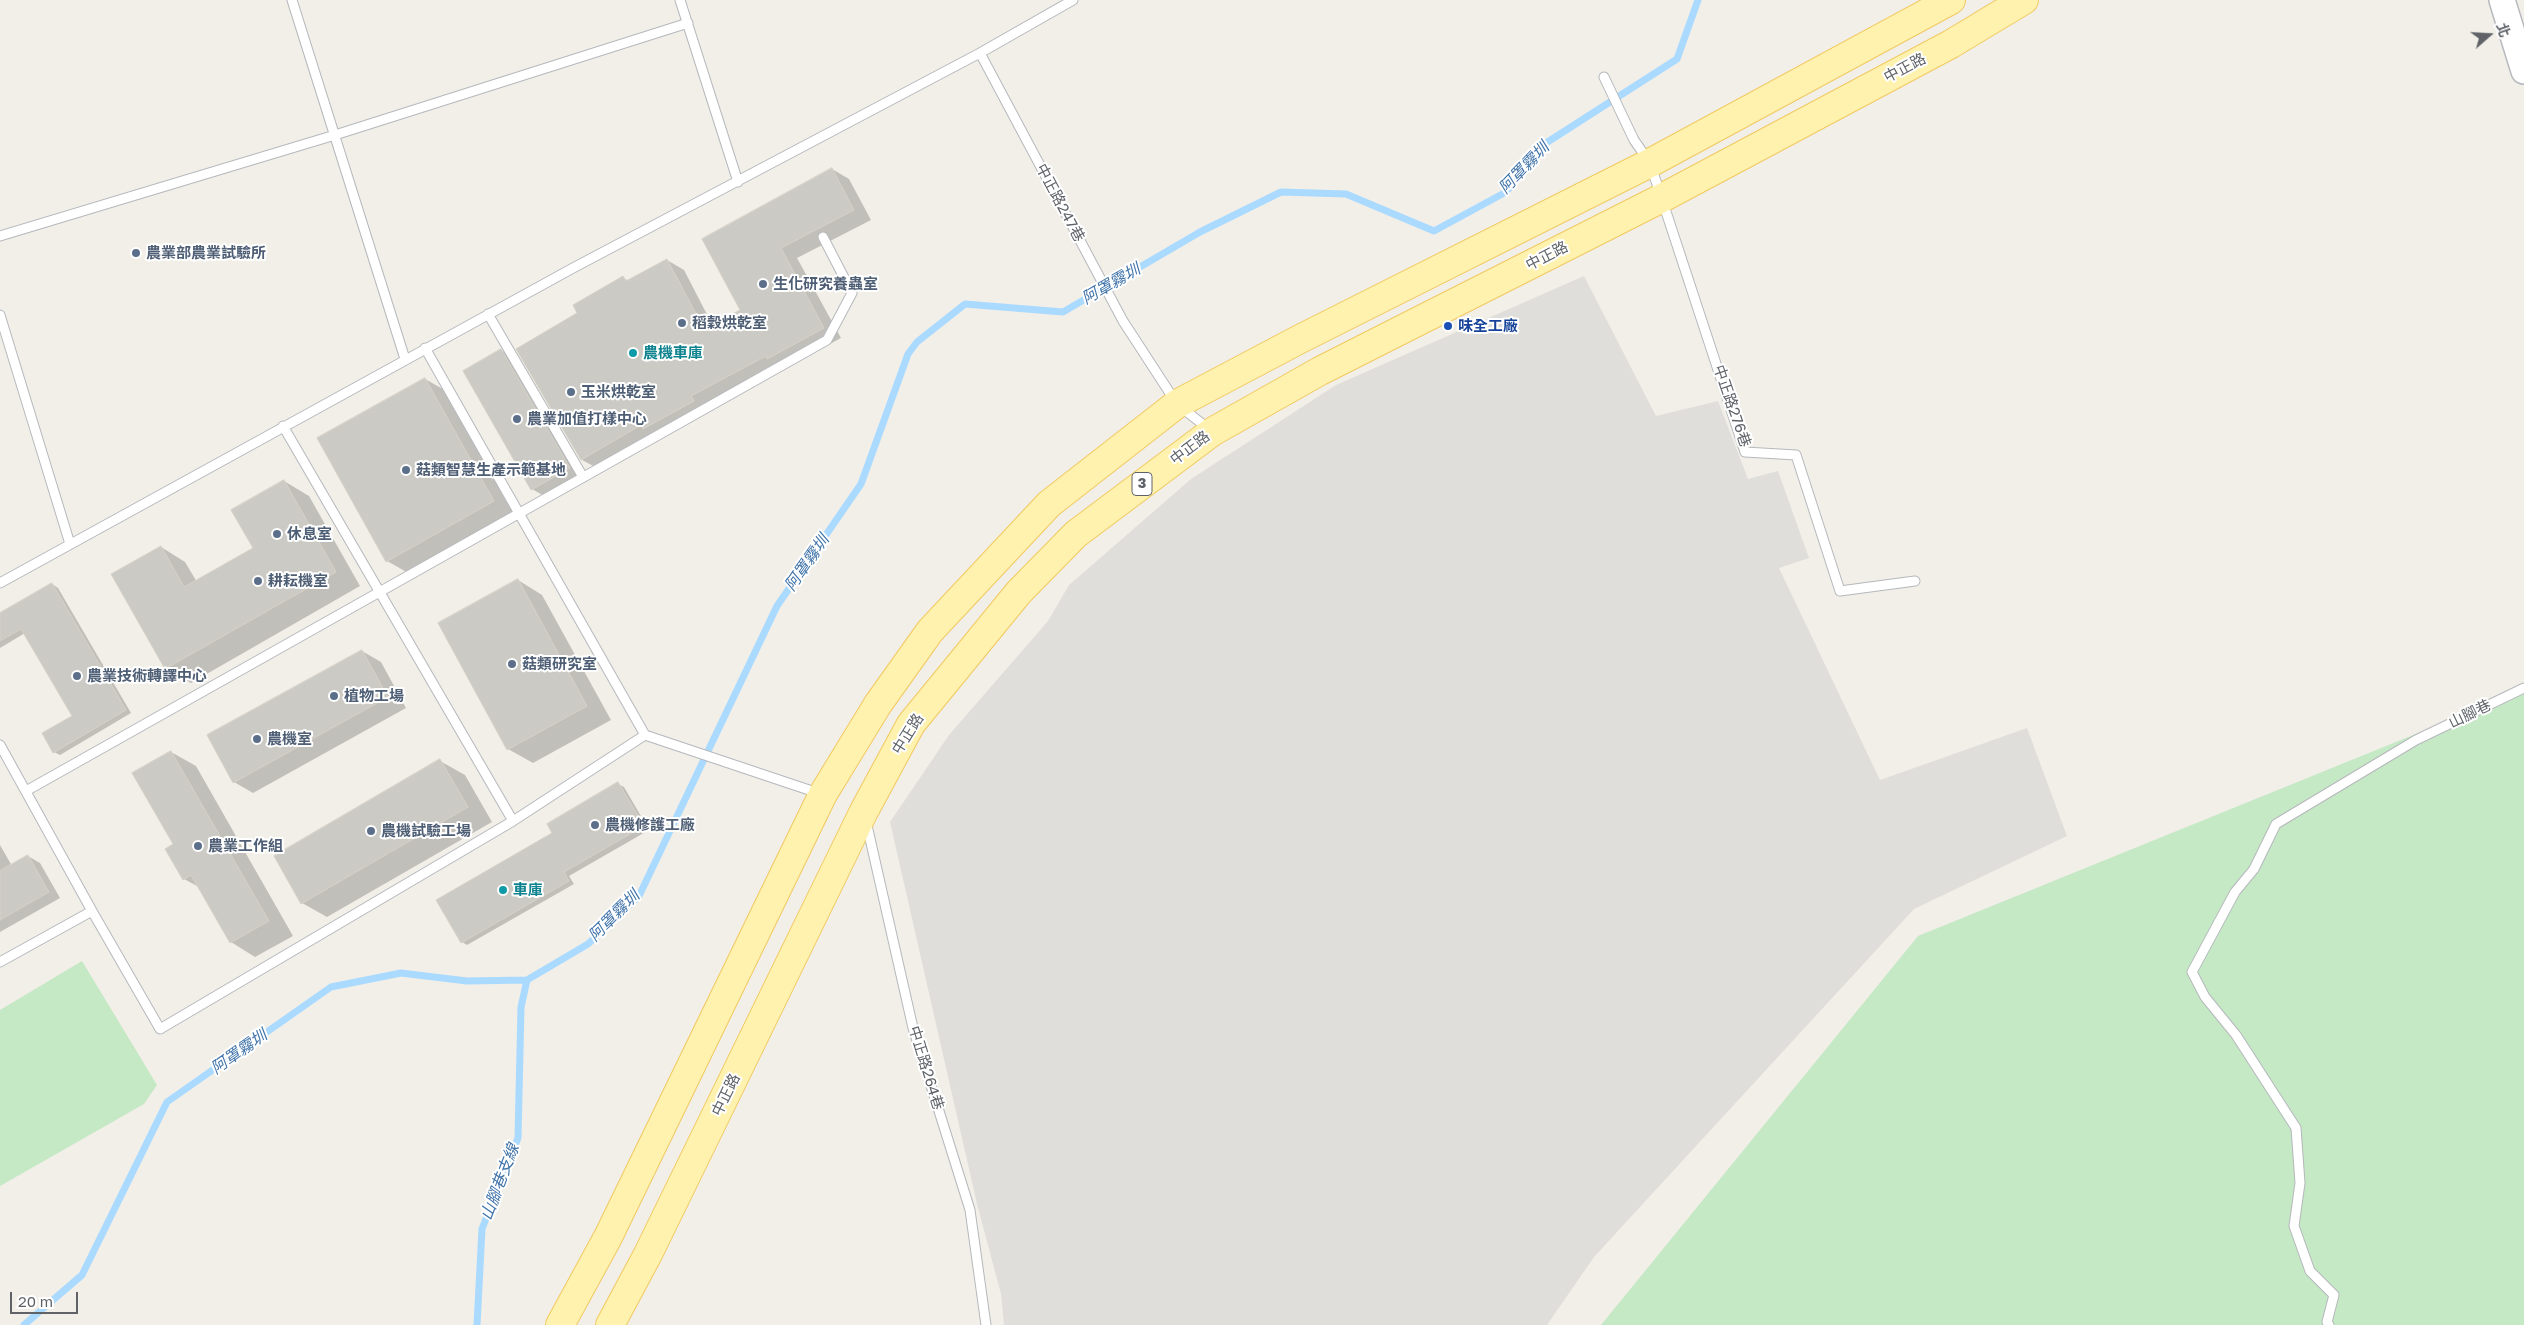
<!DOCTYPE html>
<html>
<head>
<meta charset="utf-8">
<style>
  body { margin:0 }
  #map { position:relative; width:2524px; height:1325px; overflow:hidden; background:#f1efe8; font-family:"Golos Text","Noto Sans TC",sans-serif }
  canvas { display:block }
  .north { position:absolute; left:2464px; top:10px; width:50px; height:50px; -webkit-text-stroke:4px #fff; paint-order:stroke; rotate:71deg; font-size:14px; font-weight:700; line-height:20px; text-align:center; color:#5f6368 }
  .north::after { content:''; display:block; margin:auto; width:18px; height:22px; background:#5f6368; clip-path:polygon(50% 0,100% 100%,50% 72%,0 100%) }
  .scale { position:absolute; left:10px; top:1292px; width:68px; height:22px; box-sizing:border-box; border:2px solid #5f6368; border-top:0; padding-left:6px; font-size:15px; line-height:18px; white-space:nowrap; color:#5f6368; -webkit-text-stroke:4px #fff; paint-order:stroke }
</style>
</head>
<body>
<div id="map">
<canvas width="2524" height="1325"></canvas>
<div class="north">北</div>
<div class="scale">20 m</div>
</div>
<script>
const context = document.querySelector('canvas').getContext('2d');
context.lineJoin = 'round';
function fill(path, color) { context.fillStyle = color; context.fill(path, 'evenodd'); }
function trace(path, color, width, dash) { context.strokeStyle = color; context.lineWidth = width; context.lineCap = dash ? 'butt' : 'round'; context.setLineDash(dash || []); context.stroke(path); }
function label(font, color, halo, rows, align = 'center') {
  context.font = font + ' "Golos Text","Noto Sans TC",sans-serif'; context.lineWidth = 4; context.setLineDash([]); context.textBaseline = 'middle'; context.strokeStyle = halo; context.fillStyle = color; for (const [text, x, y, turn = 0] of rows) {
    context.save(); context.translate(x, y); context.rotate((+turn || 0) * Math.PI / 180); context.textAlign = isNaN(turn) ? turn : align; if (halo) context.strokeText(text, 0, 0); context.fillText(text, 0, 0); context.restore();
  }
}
const industrial = new Path2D(`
  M1584 276 1656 416 1718 401 1748 479 1778 471 1809 558 1779 568 1880 780 2027 728 2067 836 1914 909 1594 1257 1547 1325H1004L1001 1294 977 1204 890 822 949 735 1048 621 1069 585 1191 479 1336 385Z`);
const green = new Path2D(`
  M2524 690V1325H1601L1918 936Z
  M82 961 157 1085 144 1104 0 1186V1010Z`);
const shadow = new Path2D(`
  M832 169 849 179 871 220 797 258 841 338 599 469 582 460 579 313 623 278 629 281 667 260 684 270 713 326 742 310 703 240Z
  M501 350 520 361 588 478 551 500 532 489Z
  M425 379 450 393 518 516 412 575 387 561Z
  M284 481 309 496 360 586 191 683 166 669 161 547 185 562 197 582 254 549Z
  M518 580 542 595 611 720 533 763 508 749Z
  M52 584 58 588 131 713 60 755 54 752 73 716 25 633 0 648V615Z
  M362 651 381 662 406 708 253 793 234 782Z
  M171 752 196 766 293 936 255 957 231 942 199 887 184 879Z
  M440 761 465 775 492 822 327 917 302 903Z
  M618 784 624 787 649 830 569 876 574 884 467 945 462 942 554 833Z
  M0 845 12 866 28 856 40 863 60 898 0 932Z`);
const stream = new Path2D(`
  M24 1325 82 1275 167 1102 331 987 401 973 467 981 527 980 588 944 639 896 777 606 861 484 908 354 917 342 965 304 1063 312 1200 232 1281 192 1346 194 1434 231 1506 192 1546 143 1677 59 1698 0
  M477 1325 482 1229 518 1138 521 1007 527 980`);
const building = new Path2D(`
  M832 168 854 210 781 248 824 328 767 359 766 356 691 396 694 401 643 429 641 425 581 460 516 349 577 313 573 305 623 276 626 281 667 259 704 329 740 310 702 239Z
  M501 349 570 468 531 490 463 371Z
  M425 378 494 501 386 562 317 438Z
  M284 480 336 572 165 669 111 574 161 546 184 587 253 548 231 510Z
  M518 579 587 706 507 750 438 623Z
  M52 583 126 710 53 753 42 733 72 716 21 629 0 641V613Z
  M362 650 388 697 233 783 207 735Z
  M171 751 269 921 230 943 191 875 183 880 165 849 173 844 132 773Z
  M440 759 468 807 301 904 274 856Z
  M618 782 644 826 564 872 569 881 461 943 436 900 552 833 547 824Z
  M28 855 49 892 0 920V871Z`);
const lane = new Path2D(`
  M292 0 405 359
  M680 0 738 182
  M1073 0 980 53 1123 321 1177 404 1210 430
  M1604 77 1634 140 1650 163 1745 452 1796 455 1840 591 1915 581
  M0 236 335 135 688 23
  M488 314 583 477
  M0 315 70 544
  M425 348 645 735
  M283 426 513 821
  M0 583 573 268 980 53
  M0 745 92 911
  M26 791 827 340 852 293 823 237
  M866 821 913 1028 970 1210 986 1325
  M0 962 92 911 160 1029 513 821 645 735 821 794
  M2329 1325 2327 1322 2334 1295 2310 1271 2294 1226 2300 1183 2296 1128 2236 1035 2205 997 2192 972 2235 892 2254 869 2276 824 2416 740 2524 688`);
const secondary = new Path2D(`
  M2502 0 2524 71`);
const primary = new Path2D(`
  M560 1325 608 1237 823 794 878 704 930 631 1049 504 1177 404 1300 339 1650 163 1951 0
  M610 1325 648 1254 864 811 911 724 1019 592 1076 534 1212 432 1320 371 1662 198 1951 44 2024 0`);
const markers = [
  [136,253,5,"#5c6f8a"],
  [763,284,5,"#5c6f8a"],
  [682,323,5,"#5c6f8a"],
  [1448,326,5,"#1a4fb4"],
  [633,353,5,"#0f9aa8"],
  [571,392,5,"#5c6f8a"],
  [517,419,5,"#5c6f8a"],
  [406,470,5,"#5c6f8a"],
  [277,534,5,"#5c6f8a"],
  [258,581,5,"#5c6f8a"],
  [512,664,5,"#5c6f8a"],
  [77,676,5,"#5c6f8a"],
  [334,696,5,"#5c6f8a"],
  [257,739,5,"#5c6f8a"],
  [595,825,5,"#5c6f8a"],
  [371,831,5,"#5c6f8a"],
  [198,846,5,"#5c6f8a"],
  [503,890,5,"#0f9aa8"]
];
const shields = [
  [1142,484,20]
];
const shieldNames = [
  ["3",1142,484]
];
const streetNames = [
  ["中正路",1905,68,-28],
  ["中正路247巷",1060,203,62],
  ["中正路",1547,256,-27],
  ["中正路276巷",1732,406,71],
  ["中正路",1190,448,-37],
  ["山腳巷",2470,714,-26],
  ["中正路",908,734,-58],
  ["中正路264巷",926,1068,73],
  ["中正路",726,1095,-64]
];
const serviceNames = [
  ["農業部農業試驗所",146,253],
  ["生化研究養蟲室",773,284],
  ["稻穀烘乾室",692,323],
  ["玉米烘乾室",581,392],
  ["農業加值打樣中心",527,419],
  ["菇類智慧生產示範基地",416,470],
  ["休息室",287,534],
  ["耕耘機室",268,581],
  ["菇類研究室",522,664],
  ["農業技術轉譯中心",87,676],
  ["植物工場",344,696],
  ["農機室",267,739],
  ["農機修護工廠",605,825],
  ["農機試驗工場",381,831],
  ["農業工作組",208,846]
];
const transitNames = [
  ["味全工廠",1458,326]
];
const cultureNames = [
  ["農機車庫",643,353],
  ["車庫",513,890]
];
const waterNames = [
  ["阿罩霧圳",1524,168,-46],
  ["阿罩霧圳",1111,284,-30],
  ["阿罩霧圳",807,563,-55],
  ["阿罩霧圳",614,916,-45],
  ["阿罩霧圳",239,1052,-35],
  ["山腳巷支線",500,1182,-69]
];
fill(industrial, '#e0deda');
fill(green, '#c5e8c5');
fill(shadow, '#0003');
trace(stream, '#aadaff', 7);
fill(building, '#cccac5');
trace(building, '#d6d1c6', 1);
trace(lane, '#b5b8bc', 11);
trace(secondary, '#b6babf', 28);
trace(primary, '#f2c960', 30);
trace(lane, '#fff', 9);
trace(secondary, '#fff', 25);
trace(primary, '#fff2af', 28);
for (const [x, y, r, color] of markers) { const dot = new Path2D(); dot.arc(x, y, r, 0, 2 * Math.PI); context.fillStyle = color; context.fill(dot); trace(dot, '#fff', 2); }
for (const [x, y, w] of shields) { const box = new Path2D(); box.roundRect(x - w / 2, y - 11.5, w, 23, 4); context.fillStyle = '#fff'; context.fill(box); trace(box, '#5f6368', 1); }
label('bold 14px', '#5f6368', null, shieldNames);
label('15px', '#5f6368', '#fff', streetNames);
label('bold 15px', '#4e5e75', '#fff', serviceNames, 'left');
label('bold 15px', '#164399', '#fff', transitNames, 'left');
label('bold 15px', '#0d838f', '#fff', cultureNames, 'left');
label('italic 16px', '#4174aa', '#fff', waterNames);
</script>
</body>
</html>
